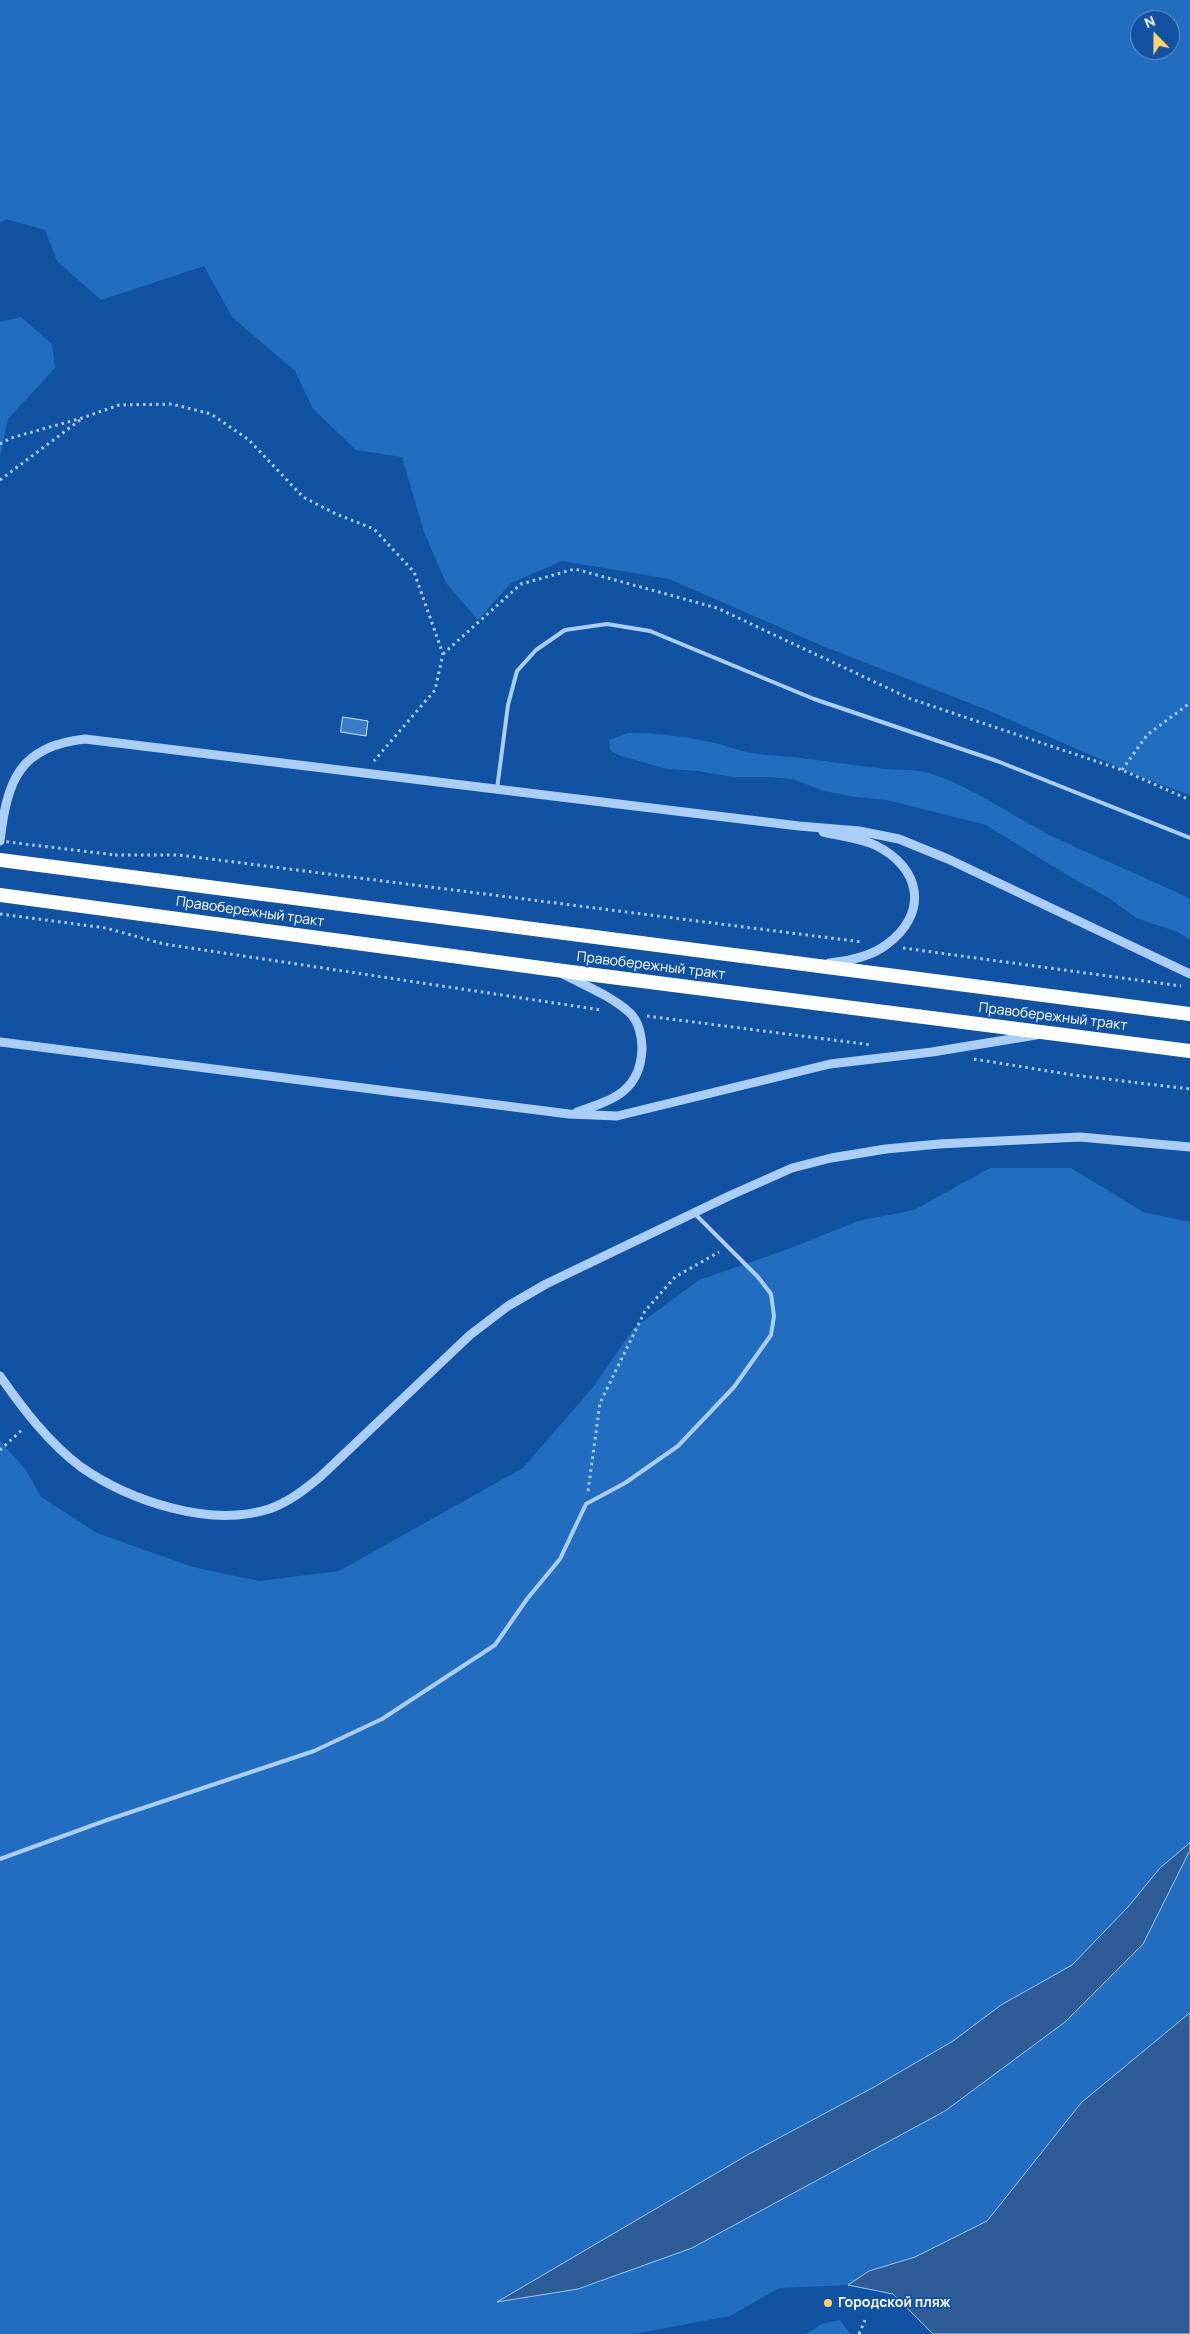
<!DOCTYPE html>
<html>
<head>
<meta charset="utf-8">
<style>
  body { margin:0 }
  #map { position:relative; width:1190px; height:2334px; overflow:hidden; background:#1152a3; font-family:Manrope,sans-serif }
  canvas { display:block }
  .north { position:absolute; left:1130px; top:10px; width:50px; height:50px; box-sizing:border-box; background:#1152a3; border:1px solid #7097c8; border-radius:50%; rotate:338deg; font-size:14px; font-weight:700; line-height:20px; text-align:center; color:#fff }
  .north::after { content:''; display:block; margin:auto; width:18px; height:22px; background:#ffd46f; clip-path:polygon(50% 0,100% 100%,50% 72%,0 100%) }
</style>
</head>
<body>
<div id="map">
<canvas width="1190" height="2334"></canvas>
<div class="north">N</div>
</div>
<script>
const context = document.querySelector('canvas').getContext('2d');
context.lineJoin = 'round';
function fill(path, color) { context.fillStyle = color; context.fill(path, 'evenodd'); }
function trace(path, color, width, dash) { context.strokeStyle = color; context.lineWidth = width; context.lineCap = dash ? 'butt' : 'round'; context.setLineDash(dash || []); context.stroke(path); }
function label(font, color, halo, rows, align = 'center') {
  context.font = font + ' Manrope,sans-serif'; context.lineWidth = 4; context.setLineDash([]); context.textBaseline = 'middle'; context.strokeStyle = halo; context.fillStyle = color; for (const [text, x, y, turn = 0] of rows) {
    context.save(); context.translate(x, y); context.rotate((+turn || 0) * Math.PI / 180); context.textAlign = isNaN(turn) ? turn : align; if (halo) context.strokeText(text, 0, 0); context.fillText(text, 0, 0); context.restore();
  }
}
const green = new Path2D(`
  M0 0H1190V795L1148 780 985 709 825 647 669 579 562 561 511 583 478 620 446 583 424 532 402 457 356 450 313 409 295 371 232 317 204 266 101 300 57 261 45 230 6 219 0 222ZM1140 20H1170V50H1140Z
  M21 317 52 344 55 368 8 419 0 456V322Z
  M628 733C656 733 686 736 714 743 731 747 748 754 766 755 803 757 841 764 878 768 897 771 917 768 935 775 980 791 1019 821 1062 841 1105 861 1148 878 1190 899V940L1178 932 1136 918 1109 898 1072 878 986 825 887 800 856 797 824 791 793 779 768 777H732L698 771 667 769 618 755 610 750 609 740Z
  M990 1168H1071L1143 1212 1190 1222V1843L1160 1868 1128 1907 1072 1965 1001 2005 953 2041 874 2087 749 2154 499 2301 692 2248 945 2111 1065 2022 1143 1944 1190 1850V2013L1081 2103 987 2221 915 2257 869 2271 848 2285 779 2288 730 2316 634 2334H0V1441L26 1470 41 1497 97 1533 193 1567 259 1581 339 1571 523 1468 594 1386 634 1328 699 1280 791 1248 858 1221 914 1210Z
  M840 2320 850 2334H806L822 2324Z`);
const water = new Path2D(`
  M1190 1843V1850L1143 1944 1065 2022 945 2111 692 2248 578 2289 497 2302 749 2154 874 2087 953 2041 1001 2005 1072 1965 1128 1907 1160 1868Z
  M1190 2013V2334H933L893 2294 848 2285 869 2271 915 2257 987 2221 1081 2103Z`);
const building = new Path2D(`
  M343 717 368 721 366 736 341 732Z`);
const path = new Path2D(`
  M0 444 11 438 82 418 119 405 172 404 211 414 249 440 303 497 336 514 374 529 414 572 443 654 435 690 374 761
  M0 480 80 420
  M443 654 521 584 575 569 717 608 911 699 1122 770 1190 800
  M1122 770 1147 735 1190 703
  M115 855H179L862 942
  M0 914 106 928 164 944 601 1010
  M903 948 1181 986
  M647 1016 872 1045
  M974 1059 1073 1075 1190 1089
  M0 1450 24 1428
  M588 1491 600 1403 645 1311 675 1277 719 1252
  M859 2334 865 2320`);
const service = new Path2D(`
  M497 789 508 705 517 671 536 650 565 630 607 624 650 631 814 699 997 761 1190 838
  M0 1859 107 1820 314 1751 382 1719 495 1645 527 1599 560 1559 586 1504 625 1483 678 1446 734 1387 771 1335 774 1316 771 1294 758 1277 694 1213`);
const tertiary = new Path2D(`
  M823 832C840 836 860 838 875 845 922 868 929 914 886 945 870 957 849 961 829 963
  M0 841C7 781 19 746 85 739L799 826 859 831 899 839 948 859 1190 974
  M563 974C586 986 611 996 630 1013 639 1022 642 1037 642 1048 641 1091 613 1100 577 1112
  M0 1042 569 1114 617 1116 830 1064 932 1052 1036 1035
  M0 1376C23 1409 49 1443 81 1467 130 1501 210 1528 269 1509 289 1502 304 1490 320 1477L470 1335 508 1306 546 1284 729 1196 792 1168 831 1158 886 1149 939 1144 1080 1137 1190 1147`);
const trunk = new Path2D(`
  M0 860 1190 1014
  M0 895 556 970 1190 1051`);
const pathBridge = new Path2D(`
  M0 841 115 855`);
const markers = [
  [828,2303,5,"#ffd46f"]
];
const streetNames = [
  ["Правобережный тракт",250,912,8],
  ["Правобережный тракт",651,966,7],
  ["Правобережный тракт",1053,1017,7]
];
const poiNames = [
  ["Городской пляж",838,2303]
];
fill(green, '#236dc1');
fill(water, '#2d5c97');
trace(water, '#9dc9f9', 1);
fill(building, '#3a7cc9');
trace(building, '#d4e8fe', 1);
trace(path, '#abcef6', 3, [2.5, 4]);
trace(service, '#abcef6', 4);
trace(tertiary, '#abcef6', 9);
trace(trunk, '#fcfeff', 14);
trace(pathBridge, '#abcef6', 3, [2.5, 4]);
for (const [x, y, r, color] of markers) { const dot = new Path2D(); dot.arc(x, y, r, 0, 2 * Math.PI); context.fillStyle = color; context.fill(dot); trace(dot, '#1152a3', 2); }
label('14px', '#fff', '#1152a3', streetNames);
label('bold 14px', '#fff', '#1152a3', poiNames, 'left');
</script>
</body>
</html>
